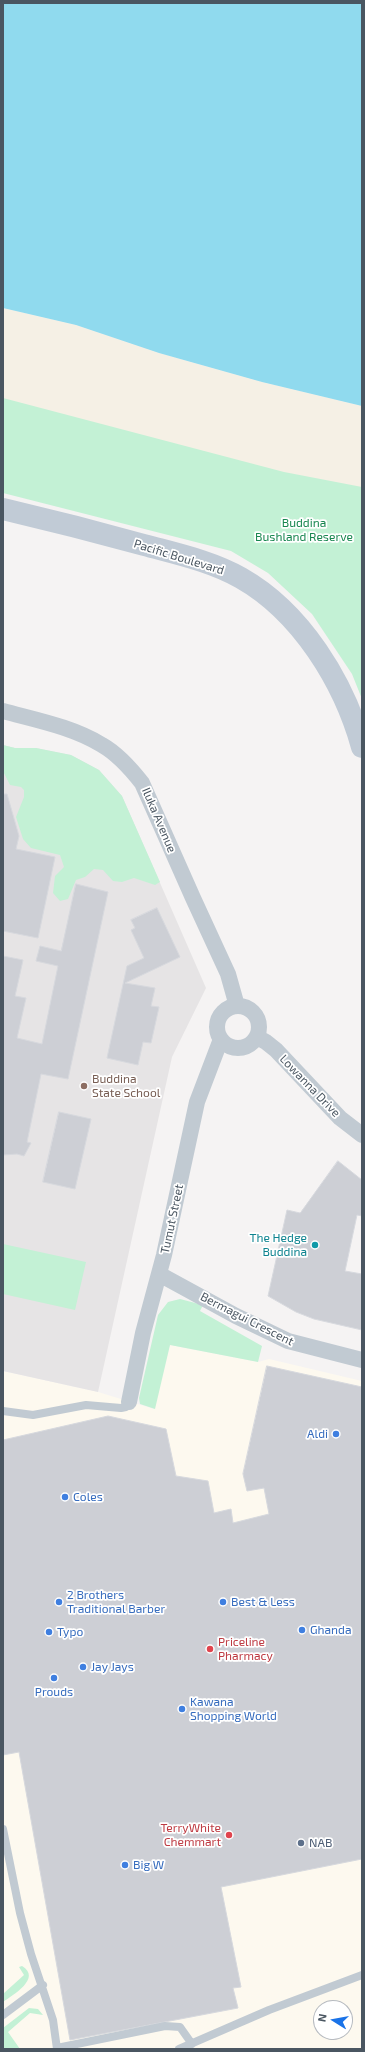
<!DOCTYPE html>
<html>
<head>
<meta charset="utf-8">
<style>
  body { margin:0 }
  #map { position:relative; width:365px; height:2052px; overflow:hidden; background:#f5f3f3; font-family:"Exo 2",sans-serif }
  canvas { display:block }
  .frame { position:absolute; inset:0; border:4px solid #4a5661; pointer-events:none }
  .north { position:absolute; left:313px; top:2000px; width:40px; height:40px; box-sizing:border-box; background:#fff; border:1px solid #b7bbc0; border-radius:50%; rotate:281deg; font-size:11px; font-weight:700; line-height:16px; text-align:center; color:#4a5661 }
  .north::after { content:''; display:block; margin:auto; width:14px; height:18px; background:#1a73e8; clip-path:polygon(50% 0,100% 100%,50% 72%,0 100%) }
</style>
</head>
<body>
<div id="map">
<canvas width="365" height="2052"></canvas>
<div class="frame"></div>
<div class="north">N</div>
</div>
<script>
const context = document.querySelector('canvas').getContext('2d');
context.lineJoin = 'round';
function fill(path, color) { context.fillStyle = color; context.fill(path, 'evenodd'); }
function trace(path, color, width, dash) { context.strokeStyle = color; context.lineWidth = width; context.lineCap = dash ? 'butt' : 'round'; context.setLineDash(dash || []); context.stroke(path); }
function label(font, color, halo, rows, align = 'center') {
  context.font = font + ' "Exo 2",sans-serif'; context.lineWidth = 3.5; context.setLineDash([]); context.textBaseline = 'middle'; context.strokeStyle = halo; context.fillStyle = color; for (const [text, x, y, turn = 0] of rows) {
    context.save(); context.translate(x, y); context.rotate((+turn || 0) * Math.PI / 180); context.textAlign = isNaN(turn) ? turn : align; if (halo) context.strokeText(text, 0, 0); context.fillText(text, 0, 0); context.restore();
  }
}
const commercial = new Path2D(`
  M170 1345 258 1362 269 1359 362 1381V2049H17L3 2030V1371L98 1392 154 1409ZM321 2008H345V2032H321Z`);
const education = new Path2D(`
  M3 745 15 748H36L71 755 99 770 122 796 206 988 172 1057 98 1392 3 1371Z`);
const green = new Path2D(`
  M3 396 362 486V699L352 674 312 614 268 573 231 551 3 493Z
  M3 745 15 748H36L71 755 99 770 122 796 160 882 155 885 134 878 122 882 113 881 103 870 94 869 85 877 76 880 68 899 60 901 53 893 55 876 64 867 60 855 31 848 23 839 16 817 24 797V790L21 787 10 785 3 771Z
  M3 1244 86 1262 75 1310 3 1294Z
  M180 1299 203 1305 200 1311 262 1346 258 1362 170 1345 155 1409 140 1404 139 1398 158 1315 168 1302Z
  M22 1966C42 1978 13 1995 3 2002V1994L24 1975 19 1967Z
  M29 2008 38 2009 43 2015 30 2013 8 2032 20 2049H3V2028Z`);
const sand = new Path2D(`
  M3 308 76 325 159 353 262 382 362 406V487L284 472 3 398Z`);
const water = new Path2D(`
  M3 3H362V406L262 382 159 353 76 325 3 308Z`);
const building = new Path2D(`
  M3 794H7L19 836 16 849 55 857 38 938 3 931Z
  M76 884 108 892 68 1079 41 1074 27 1142 31 1143 24 1156 17 1154 3 1155V956L23 960 15 996 26 998 17 1038 42 1044 58 966 36 961 40 946 61 951Z
  M157 908 180 957 125 983 155 988 151 1006 159 1007 151 1043 143 1042 138 1065 107 1058 127 966 144 958 131 930 135 928 131 920Z
  M59 1112 91 1119 75 1189 43 1182Z
  M338 1161 362 1180V1216L357 1215 345 1271 362 1274V1330L314 1319 296 1312 268 1296 287 1210 300 1213Z
  M267 1366 362 1387V1859L221 1887 241 1987 233 1988 238 2008 70 2040 19 1752 3 1755V1440L108 1416 166 1429 176 1476 208 1481 214 1513 231 1509 233 1523 269 1514 264 1488 247 1491 243 1474Z`);
const lane = new Path2D(`
  M3 1411 33 1415 86 1405 121 1408 126 1407 129 1402
  M3 1829 20 1913 31 1954 53 2020 57 2049
  M3 2015 43 1985
  M57 2048 165 2026 180 2027 192 2044
  M179 2049 269 2010 362 1975`);
const street = new Path2D(`
  M3 711C36 720 73 727 102 745 118 754 131 769 142 783L193 898 228 974 237 1006
  M217 1027a21 21 0 1 1 42 0a21 21 0 1 1-42 0Z
  M257 1037 266 1042 276 1050 340 1118 362 1135
  M159 1274 236 1316 288 1341 362 1360
  M129 1402 143 1333 164 1255 197 1102 221 1039`);
const secondary = new Path2D(`
  M3 509C50 520 97 532 144 545 177 554 211 561 241 578 301 612 344 682 362 747`);
const markers = [
  [84,1086,4,"#8d6e63"],
  [315,1245,4,"#0f9aa8"],
  [336,1434,4,"#3f7fe0"],
  [65,1497,4,"#3f7fe0"],
  [59,1602,4,"#3f7fe0"],
  [223,1602,4,"#3f7fe0"],
  [302,1630,4,"#3f7fe0"],
  [49,1632,4,"#3f7fe0"],
  [210,1649,4,"#e0444e"],
  [83,1667,4,"#3f7fe0"],
  [54,1678,4,"#3f7fe0"],
  [182,1709,4,"#3f7fe0"],
  [229,1835,4,"#e0444e"],
  [301,1843,4,"#5c6f8a"],
  [125,1865,4,"#3f7fe0"]
];
const parkNames = [
  ["Buddina",304,523],
  ["Bushland Reserve",304,537]
];
const streetNames = [
  ["Pacific Boulevard",179,557,17],
  ["Iluka Avenue",159,820,67],
  ["Lowanna Drive",310,1086,46],
  ["Tumut Street",172,1219,-78],
  ["Bermagui Crescent",247,1319,27]
];
const educationNames = [
  ["Buddina",92,1079],
  ["State School",92,1093]
];
const cultureNames = [
  ["The Hedge",307,1238],
  ["Buddina",307,1252]
];
const shopNames = [
  ["Aldi",328,1434,"right"],
  ["Coles",73,1497],
  ["2 Brothers",67,1595],
  ["Traditional Barber",67,1609],
  ["Best & Less",231,1602],
  ["Ghanda",310,1630],
  ["Typo",57,1632],
  ["Jay Jays",91,1667],
  ["Prouds",54,1692,"center"],
  ["Kawana",190,1702],
  ["Shopping World",190,1716],
  ["Big W",133,1865]
];
const healthNames = [
  ["Priceline",218,1642],
  ["Pharmacy",218,1656],
  ["TerryWhite",221,1828,"right"],
  ["Chemmart",221,1842,"right"]
];
const serviceNames = [
  ["NAB",309,1843]
];
fill(commercial, '#fdf9ef');
fill(education, '#e6e4e5');
fill(green, '#c3f1d5');
fill(sand, '#f5f0e5');
fill(water, '#90daee');
fill(building, '#cdcfd5');
trace(building, '#d7d9de', 1);
trace(lane, '#c1cad2', 8);
trace(street, '#c1cad2', 16);
trace(secondary, '#c1cbd6', 22);
for (const [x, y, r, color] of markers) { const dot = new Path2D(); dot.arc(x, y, r, 0, 2 * Math.PI); context.fillStyle = color; context.fill(dot); trace(dot, '#fff', 1.5); }
label('12px', '#17864f', '#fff', parkNames);
label('12px', '#4a5661', '#fff', streetNames);
label('12px', '#785e54', '#fff', educationNames, 'left');
label('12px', '#0d838f', '#fff', cultureNames, 'right');
label('12px', '#366cbe', '#fff', shopNames, 'left');
label('12px', '#be3a42', '#fff', healthNames, 'left');
label('12px', '#4e5e75', '#fff', serviceNames, 'left');
</script>
</body>
</html>
